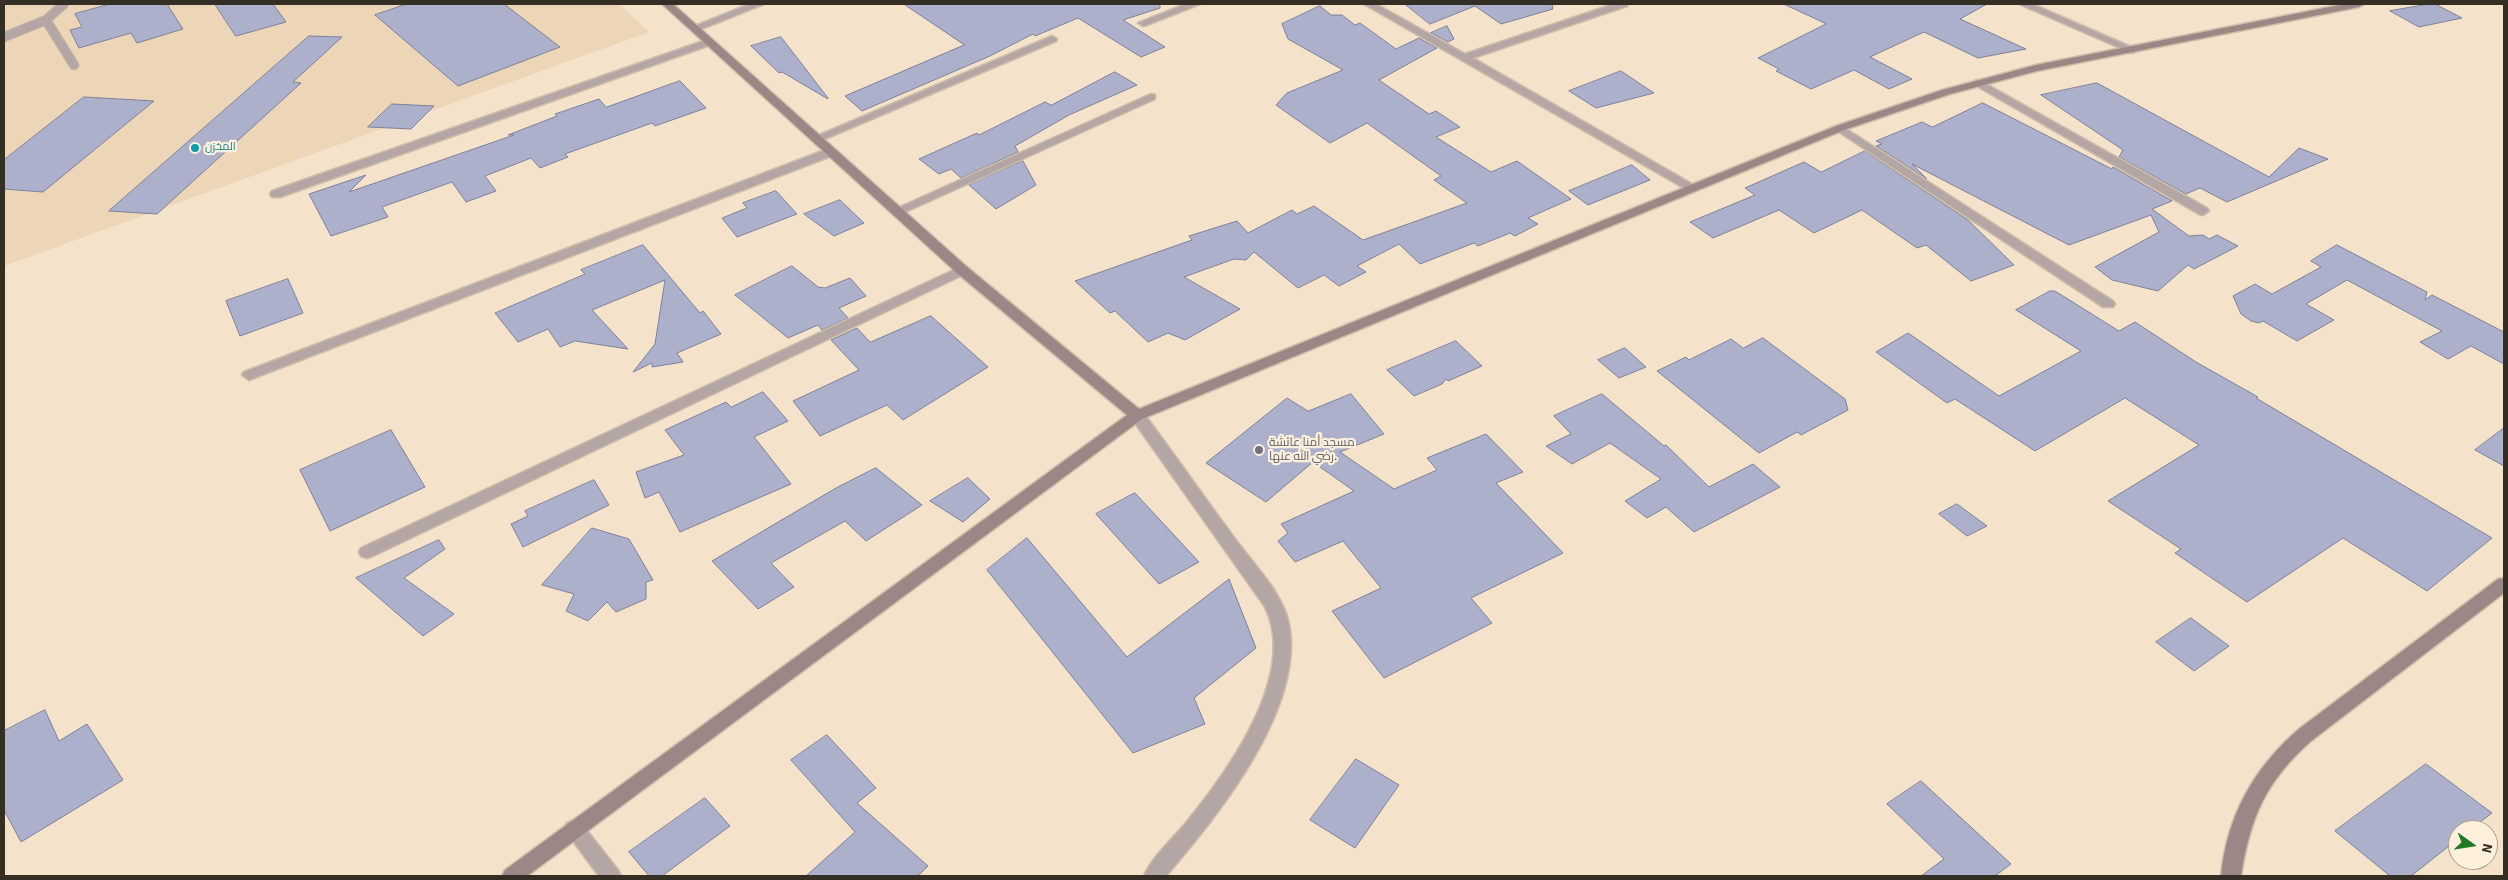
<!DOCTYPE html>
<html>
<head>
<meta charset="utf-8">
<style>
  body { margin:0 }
  #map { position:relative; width:2508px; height:880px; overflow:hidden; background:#f4e2ca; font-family:"Source Sans 3",sans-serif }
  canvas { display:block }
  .frame { position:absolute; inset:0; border:5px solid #352e25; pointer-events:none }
  .north { position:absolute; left:2448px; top:820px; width:50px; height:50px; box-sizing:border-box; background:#fff0dd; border:1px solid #aea293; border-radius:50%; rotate:103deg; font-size:14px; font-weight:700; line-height:20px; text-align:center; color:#352e25 }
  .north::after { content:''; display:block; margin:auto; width:18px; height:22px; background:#237825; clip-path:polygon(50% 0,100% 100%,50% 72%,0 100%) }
</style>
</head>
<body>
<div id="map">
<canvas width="2508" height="880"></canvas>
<div class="frame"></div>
<div class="north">N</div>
</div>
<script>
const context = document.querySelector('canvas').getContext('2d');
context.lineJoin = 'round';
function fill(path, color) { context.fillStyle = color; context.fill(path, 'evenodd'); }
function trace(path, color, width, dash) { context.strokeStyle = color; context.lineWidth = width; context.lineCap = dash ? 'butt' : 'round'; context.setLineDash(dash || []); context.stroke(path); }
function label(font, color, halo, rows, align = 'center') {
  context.font = font + ' "Source Sans 3",Cairo,sans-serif'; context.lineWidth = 4.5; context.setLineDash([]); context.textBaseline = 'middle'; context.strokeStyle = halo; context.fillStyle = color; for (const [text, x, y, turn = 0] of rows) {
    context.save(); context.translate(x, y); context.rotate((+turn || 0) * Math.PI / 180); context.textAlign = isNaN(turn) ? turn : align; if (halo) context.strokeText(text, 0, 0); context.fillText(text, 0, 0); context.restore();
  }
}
const built = new Path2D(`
  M4 4H619L649 32 4 266Z`);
const building = new Path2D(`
  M110 4H167L183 29 137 43 131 33 79 48 70 30 82 27 75 14Z
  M215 4H273L286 22 236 36Z
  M407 4H504L560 47 458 86 375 15Z
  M904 4H1160V8L1123 20 1165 47 1141 57 1078 18 1035 36 1033 34 990 56 862 111 845 96 964 45Z
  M1405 4H1552L1553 9 1501 24 1475 6 1430 24Z
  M1784 4H1987L1960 19 2026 49 1978 58 1924 32 1870 57 1912 79 1889 89 1854 70 1811 89 1776 71 1779 69 1758 58 1826 24Z
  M2429 4H2435L2462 18 2419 27 2390 11Z
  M1320 6 1331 15H1342L1355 25 1360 23 1396 49 1419 38 1437 48 1379 80 1429 114 1436 111 1460 127 1436 137 1491 172 1517 161 1571 199 1528 218 1538 224 1515 236 1510 233 1478 246 1474 243 1420 264 1399 244 1357 266 1366 272 1339 286 1324 275 1298 288 1254 252 1246 260 1234 259 1184 277 1240 309 1185 340 1168 333 1148 342 1115 311 1110 313 1075 281 1192 240 1189 236 1237 221 1248 233 1292 210 1297 214 1314 206 1363 240 1467 203 1434 180 1441 176 1367 123 1330 143 1276 105 1287 93 1343 70 1288 39 1282 24Z
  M1447 26 1454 39 1448 42 1431 33Z
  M309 36 342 37 293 82 301 83 157 214 109 211Z
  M781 37 828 98V99L782 72 779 73 751 46Z
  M1621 71 1654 93 1596 108 1569 91Z
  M1115 72 1137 85 1069 115 1015 146 1018 152 961 178 951 169 939 174 919 159 977 133 979 135 1045 102 1051 105Z
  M680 81 706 108 655 126 652 123 565 154 568 157 540 168 531 158 485 176 496 191 466 202 452 182 382 207 388 217 331 236 309 194 366 175 349 192 514 135H508L557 116 555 114 599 99 606 107Z
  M2097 83 2269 177 2299 148 2328 159 2227 202 2200 188 2186 194 2119 157 2123 150 2041 95Z
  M84 97 154 101 43 192 4 189V160Z
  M1983 103 2112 169 2113 167 2172 201 2152 209 2189 236 2203 235 2209 239 2217 235 2238 246 2194 269 2188 265 2158 291 2112 280 2095 267 2159 232 2151 215 2069 245 1912 164 1927 179 1876 146 1882 144 1876 141 1922 122 1932 127Z
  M392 104 434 106 411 129 368 127Z
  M1865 151 1968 220 2014 265 1971 281 1926 245 1917 248 1862 210 1814 233 1779 210 1713 238 1690 222 1755 195 1745 188 1804 162 1821 172Z
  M1023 161 1036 185 996 209 969 185Z
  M1632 165 1650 180 1588 205 1569 191Z
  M776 191 797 214 737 237 722 218 747 208 743 203Z
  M840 200 864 223 834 236 804 214Z
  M643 245 700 313 703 311 721 334 677 353 683 362 652 367V363L633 372 655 344 665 280 592 310 628 349 575 341 560 347 548 329 518 342 495 313 585 274 581 270Z
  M2337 245 2427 292 2425 300 2432 295 2504 332V364L2471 346 2448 359 2420 342 2442 331 2347 280 2306 304 2334 320 2297 341 2263 321 2259 323 2251 321 2241 314 2233 296 2255 284 2272 294 2321 267 2311 261Z
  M792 266 818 287 825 288 850 278 866 296 839 308 848 318 822 330 818 325 788 338 735 295Z
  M288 279 303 313 240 336 226 301Z
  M2050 291H2055L2119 331 2135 322 2196 362 2258 397 2256 398 2492 538 2427 591 2343 538 2247 602 2175 553 2181 549 2108 501 2199 445 2125 398 2035 451 1955 399 1947 403 1876 352 1908 333 1999 396 2081 351 2016 310Z
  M931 316 988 367 903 420 887 405 820 436 793 401 859 370 831 340 857 328 870 342Z
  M1763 338 1845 399 1848 410 1801 435 1797 432 1759 453 1657 371 1686 357 1689 360 1731 339 1743 348Z
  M1456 341 1482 366 1448 381 1446 379 1442 384 1414 396 1387 370Z
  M1625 348 1646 367 1619 378 1598 360Z
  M763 392 788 421 754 437 791 484 680 532 659 492 645 498 636 472 684 455 665 430 726 402 731 407Z
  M1351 394 1384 434 1340 452 1394 489 1437 470 1427 458 1486 434 1523 472 1496 483 1563 553 1471 598 1492 623 1384 678 1332 611 1381 588 1343 541 1295 562 1278 541 1288 533 1281 524 1354 491 1313 462 1266 502 1206 463 1287 398 1308 411Z
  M1602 394 1664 446 1666 445 1709 487 1753 464 1780 487 1694 532 1666 507 1647 518 1625 501 1661 479 1610 443 1572 464 1546 446 1571 434 1554 416Z
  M2504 428V466L2475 450Z
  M391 430 425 487 330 531 300 470Z
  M876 468 922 505 866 541 845 521 771 563 794 587 758 609 712 561 836 488Z
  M968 478 990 499 963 522 930 501Z
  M594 480 609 505 523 547 511 524 528 516 525 511Z
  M1135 493 1199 562 1159 584 1096 514Z
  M1957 504 1987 526 1967 536 1939 514Z
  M592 528 629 539 653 580 646 582V599L616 612 607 602 588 621 566 611 574 594 542 585Z
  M1027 538 1127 657 1229 579 1256 648 1194 698 1205 724 1133 753 987 570Z
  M439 540 445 549 404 578 454 614 423 636 356 578Z
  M2191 618 2229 646 2194 671 2156 642Z
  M45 710 59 741 87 724 123 780 21 842 4 810V731Z
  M827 735 876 788 857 803 928 866 918 876H806L855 832 791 760Z
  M1356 759 1399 785 1355 848 1310 820Z
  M2426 764 2492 813 2470 830H2458V839L2411 876H2390L2335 831Z
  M1921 781 2011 864 1995 876H1921L1944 859 1887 804Z
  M705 798 730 826 662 876H649L629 852Z`);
const lane = new Path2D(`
  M46 20 74 65
  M4 37 46 20 64 4`);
const street = new Path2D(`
  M750 4H764L699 30H691L690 28Z
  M1186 4H1200L1147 25 1143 26 1138 23Z
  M1364 4H1376L1465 54 1614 4H1628L1627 6 1473 58 1699 188 1693 192 1689 191Z
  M2019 4H2032L2138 50 2133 53 2129 52Z
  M1052 36 1057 39 1056 41 820 141 816 143 810 139Z
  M709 39 714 42 713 44 280 197H272L270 194 272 191Z
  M1979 80 2207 208 2209 211 2203 215 2199 214 1975 85V81Z
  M1151 94 1155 95V99L901 214 897 215 891 211Z
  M1840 125 2113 301 2115 304 2113 307H2103L1836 130 1834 128Z
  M830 148 836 152 834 155 254 378 249 380 242 375 244 372Z
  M962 266 967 267 969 270 967 273 373 556 367 558 361 556 359 552 361 548Z
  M1137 410 1142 411C1174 454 1205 498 1236 540 1254 565 1283 593 1289 624 1305 708 1218 816 1166 876H1144C1153 855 1175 837 1189 819 1230 768 1298 674 1265 607L1132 419 1130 415Z
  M574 820 581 823 618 870 621 876H599L564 829 567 823Z`);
const secondary = new Path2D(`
  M662 4H673L967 267 1139 409 1836 126 1942 90 2036 65 2345 4H2364L2359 7 2037 71 1950 94 1844 130 1142 419 527 876H502L505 870 1127 415 957 273Z
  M2504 578V593L2311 741C2266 781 2250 817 2241 876H2221C2227 816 2253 769 2299 729L2498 579Z`);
const markers = [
  [195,148,5,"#0f9aa8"],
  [1259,450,5,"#6b7280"]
];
const farCulturenames = [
  ["المخزن",205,148]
];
const worshipNames = [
  ["مسجد أمنا عائشة",1269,443],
  ["رضي الله عنها.",1269,457]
];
fill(built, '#edd6b8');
fill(building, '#acb0ca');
trace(building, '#7e819a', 1);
trace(lane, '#cebea9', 11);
trace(street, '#cebea9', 3);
trace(secondary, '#cebea9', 3);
trace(lane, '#b5a6a6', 9);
fill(street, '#b5a6a6');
fill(secondary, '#9c8787');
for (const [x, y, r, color] of markers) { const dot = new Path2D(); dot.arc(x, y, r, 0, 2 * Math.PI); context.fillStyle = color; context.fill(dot); trace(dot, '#fff0dd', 2); }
label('11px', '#0d838f', '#fff0dd', farCulturenames, 'left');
label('12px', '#5b616d', '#fff0dd', worshipNames, 'left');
</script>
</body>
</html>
